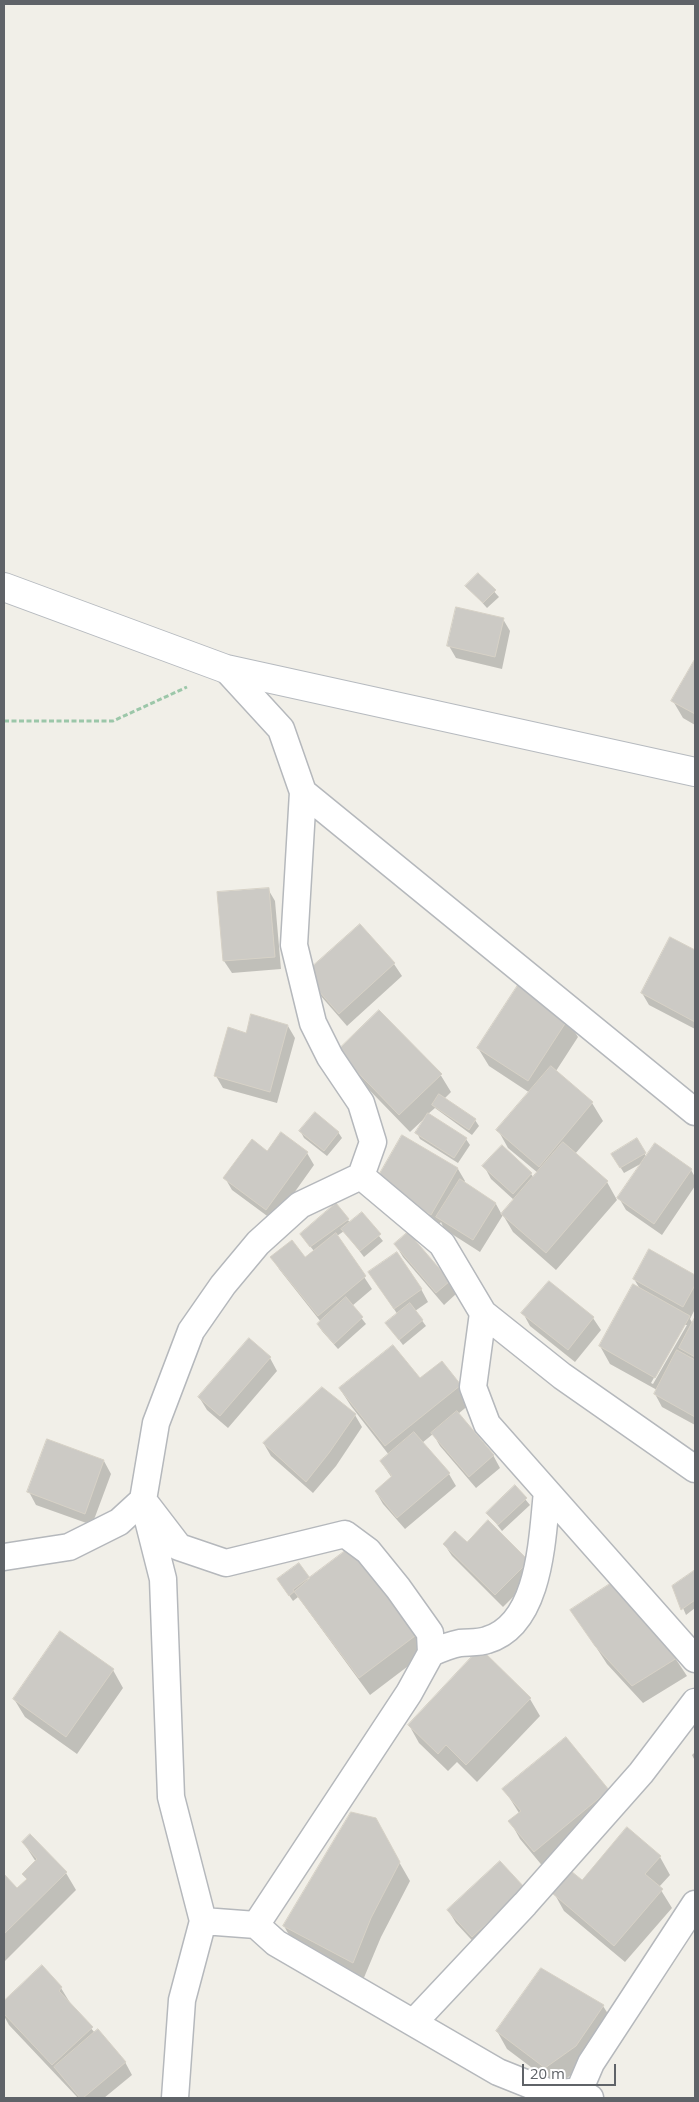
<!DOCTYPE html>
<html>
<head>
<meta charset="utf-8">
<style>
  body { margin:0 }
  #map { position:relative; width:699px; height:2102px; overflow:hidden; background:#f1efe8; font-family:"Open Sans",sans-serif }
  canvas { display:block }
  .frame { position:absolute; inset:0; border:5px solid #5f6368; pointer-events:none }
  .scale { position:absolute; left:522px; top:2064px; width:94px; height:22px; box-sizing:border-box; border:2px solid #5f6368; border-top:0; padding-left:6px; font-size:15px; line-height:18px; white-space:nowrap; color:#5f6368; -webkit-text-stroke:4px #fff; paint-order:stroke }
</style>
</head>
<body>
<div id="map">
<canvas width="699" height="2102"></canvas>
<div class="frame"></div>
<div class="scale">20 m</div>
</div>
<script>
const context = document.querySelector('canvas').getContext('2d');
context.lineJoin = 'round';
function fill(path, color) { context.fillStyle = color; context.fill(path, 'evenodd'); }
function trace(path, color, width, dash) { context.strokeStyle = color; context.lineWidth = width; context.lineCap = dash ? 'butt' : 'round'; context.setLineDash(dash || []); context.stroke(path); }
const shadow = new Path2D(`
  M478 574 499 597 487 608 467 586Z
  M503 619 510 631 502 669 456 658 449 646Z
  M695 662V725L683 718 673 701Z
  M268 889 275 901 281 969 232 973 224 961 218 893Z
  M360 925 394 964 402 976 347 1026 313 987Z
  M671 939 695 952V1029L649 1005 642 993Z
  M567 1019 578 1037 556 1071 592 1103 603 1121 575 1154 607 1182 617 1200 556 1270 513 1232 503 1215 480 1252 444 1229 441 1222 438 1226 384 1195 403 1137 458 1169 465 1181 464 1183 496 1204 502 1215 514 1200 491 1179 484 1166 531 1174 534 1178 538 1173 508 1148 498 1130 530 1093 489 1066 478 1048Z
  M288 1026 295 1038 277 1103 223 1088 216 1076 247 1034Z
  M339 1051 440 1074 451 1092 444 1099 475 1120 479 1126 472 1135 435 1108 428 1114 466 1139 470 1145 458 1163 420 1139 417 1133 427 1116 410 1132 349 1069Z
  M301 1132H338L342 1138 327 1156 304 1138Z
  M281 1134 307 1153 314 1165 274 1221 232 1190 225 1178 268 1152Z
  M637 1140 647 1158 691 1170 695 1177V1186L662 1235 626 1210 619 1198 644 1162 624 1173 612 1154Z
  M361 1214 383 1241 364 1257 344 1231 337 1236 372 1289 352 1306 366 1324 338 1349 322 1331 318 1325 321 1322 279 1269 272 1257 305 1258 314 1251 305 1240 348 1220 350 1223Z
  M395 1244 449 1282 456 1294 444 1305 403 1257Z
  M650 1250 695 1276V1309L690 1319 693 1324 695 1320V1425L662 1407 655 1394 657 1390 610 1364 600 1346 640 1289 634 1279ZM684 1325H687L653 1384 651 1383Z
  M369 1272 421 1289 428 1302 415 1311 426 1326 403 1345 387 1324 398 1315Z
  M550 1283 593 1318 601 1330 575 1362 530 1326 523 1313Z
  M249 1340 270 1358 277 1371 228 1428 207 1410 199 1397Z
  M441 1363 460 1386 470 1404 458 1414 493 1455 500 1468 476 1488 440 1446 433 1434 422 1443 449 1474 456 1486 405 1529 383 1504 376 1492 392 1478 381 1462 389 1455 351 1406 340 1389 420 1380Z
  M355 1415 362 1427 336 1466 313 1493 271 1456 264 1444Z
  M48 1440 104 1461 111 1474 92 1525 36 1505 29 1492Z
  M515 1487 530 1505 502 1531 488 1513Z
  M488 1522 536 1574 503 1607 452 1556 444 1544 467 1543Z
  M352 1547 428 1651 370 1695 298 1597 293 1601 282 1585 309 1579Z
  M695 1571V1608L686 1615 674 1587Z
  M622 1578 687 1676 643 1703 607 1664 572 1610Z
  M113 1670 123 1688 77 1754 25 1717 14 1699Z
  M530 1699 540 1716 477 1782 457 1762 448 1771 419 1743 409 1725Z
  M695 1752V1761L692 1755Z
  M504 1789 608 1791 545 1869 520 1839 510 1821 519 1813Z
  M375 1820 410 1881 381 1937 363 1980 294 1944 284 1926Z
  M23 1842 66 1873 76 1890 4 1962V1876L17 1890 27 1880 24 1874 36 1862Z
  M660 1857 670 1875 659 1887 672 1908 625 1962 564 1911 554 1893Z
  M524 1889 480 1949 456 1923 448 1910Z
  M42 1967 61 1988 72 2006 95 2033 125 2062 132 2075 104 2098H78L9 2025 4 2016V2003Z
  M603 2006 614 2023 586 2064 556 2086 507 2049 497 2031Z`);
const building = new Path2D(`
  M478 573 496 590 483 603 465 586Z
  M456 607 504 618 495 657 447 646Z
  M695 659V714L671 701Z
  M269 888 275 957 223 961 217 892Z
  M360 924 395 963 339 1014 304 974Z
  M670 937 695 950V1022L641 993Z
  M518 985 568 1019 528 1081 477 1048Z
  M379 1010 442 1074 399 1115 337 1051Z
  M251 1014 288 1025 270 1092 214 1076 228 1027 246 1033Z
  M551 1066 593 1102 539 1167 496 1130Z
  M439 1094 476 1119 469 1130 432 1105Z
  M315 1112 339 1132 324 1151 299 1131Z
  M428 1113 467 1138 454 1158 415 1133Z
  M281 1132 308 1152 266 1210 223 1178 252 1139 267 1151Z
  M402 1135 458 1168 431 1215 375 1182Z
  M637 1138 646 1153 620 1168 611 1154Z
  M563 1142 608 1181 546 1253 501 1214Z
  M655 1143 692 1169 654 1224 617 1198Z
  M502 1145 532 1173 513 1194 482 1166Z
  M460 1179 496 1203 473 1240 436 1217Z
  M336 1203 349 1219 310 1247 300 1234Z
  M362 1212 381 1234 360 1251 341 1229Z
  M408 1232 450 1281 436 1293 394 1244Z
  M336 1233 366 1276 318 1316 270 1257 292 1240 305 1257Z
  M649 1249 695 1275V1285L683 1307 633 1279Z
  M397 1252 422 1289 394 1309 368 1272Z
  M549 1281 594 1317 568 1350 521 1313Z
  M633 1284 690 1316 655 1378 599 1346Z
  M346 1297 363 1317 334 1344 317 1324Z
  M410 1303 423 1320 399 1340 385 1323Z
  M695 1317V1357L679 1348Z
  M249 1338 271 1357 220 1416 198 1397Z
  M393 1345 420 1378 442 1361 461 1385 385 1446 339 1388Z
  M677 1350 695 1360V1417L654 1394Z
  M322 1387 356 1414 329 1453 306 1482 263 1443Z
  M457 1411 494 1455 469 1477 431 1433Z
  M414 1432 450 1473 397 1518 375 1491 392 1476 380 1461Z
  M47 1439 104 1460 85 1514 27 1492Z
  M515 1485 527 1498 498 1525 486 1513Z
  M488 1520 529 1561 495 1595 443 1544 455 1531 467 1542Z
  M353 1545 419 1633 359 1678 293 1590Z
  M299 1563 310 1578 289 1596 277 1579Z
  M695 1570V1600L681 1610 672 1586Z
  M622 1576 677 1658 632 1686 595 1646 570 1610Z
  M60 1631 114 1669 66 1737 13 1699Z
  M480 1648 531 1698 466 1765 446 1745 438 1754 408 1725Z
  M566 1737 609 1790 534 1852 508 1821 521 1811 502 1789Z
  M351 1812 376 1818 400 1862 371 1918 353 1963 283 1926Z
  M627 1827 661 1856 645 1874 663 1889 614 1946 552 1893 571 1871 582 1880Z
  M30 1834 67 1872 4 1934V1874L17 1888 27 1879 22 1874 37 1859 22 1842Z
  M500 1861 525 1888 472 1937 447 1910Z
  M42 1965 62 1987 59 1991 93 2027 52 2065 4 2014V2001Z
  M541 1968 604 2005 576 2046 545 2068 496 2031Z
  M98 2029 126 2062 83 2098H80L54 2067Z`);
const path = new Path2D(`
  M4 721H113L187 687`);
const street = new Path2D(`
  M226 669 281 729 303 792 294 945 313 1023 330 1057 361 1103 373 1142 361 1176
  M303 792 695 1112
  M483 1313 473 1387 487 1424 695 1659
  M4 1557 69 1547 119 1522 143 1500 179 1547 226 1563 345 1534 368 1551 398 1588 430 1633 431 1653 409 1693 256 1925
  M431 1653C440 1649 450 1645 460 1643 469 1642 479 1643 487 1640 541 1624 542 1537 547 1492
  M203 1921 256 1925 276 1943 498 2072 553 2094 579 2091 590 2098
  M414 2022 525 1904 641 1773 695 1702
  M579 2091 591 2063 695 1904
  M175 2098 182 2000 203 1921 171 1797 163 1579 143 1500 156 1423 191 1331 223 1285 258 1243 300 1205 361 1176 442 1244 483 1313 562 1376 695 1469`);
const secondary = new Path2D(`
  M4 587 226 669 695 772`);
fill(shadow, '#0003');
fill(building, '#cccac5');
trace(building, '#d6d1c6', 1);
trace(street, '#b5b8bc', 29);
trace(secondary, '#b6babf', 30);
trace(path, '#9cc7a9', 3, [5, 2.5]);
trace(street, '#fff', 26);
trace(secondary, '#fff', 28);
</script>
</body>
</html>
